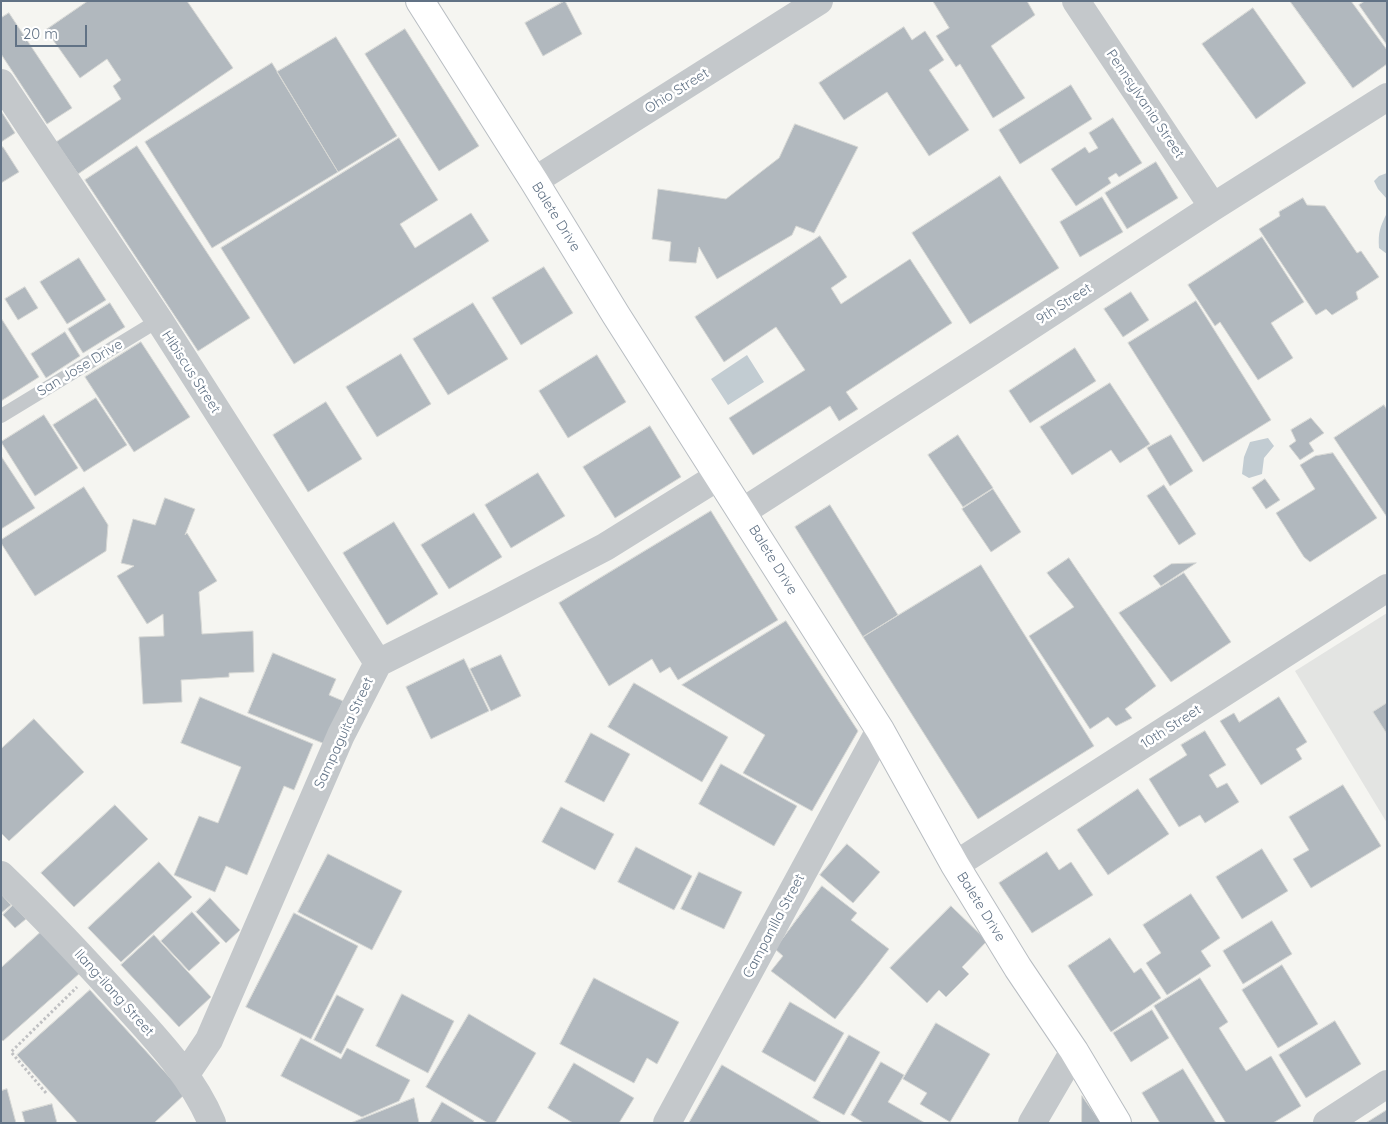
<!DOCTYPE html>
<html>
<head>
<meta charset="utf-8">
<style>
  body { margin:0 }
  #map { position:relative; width:1388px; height:1124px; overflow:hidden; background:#f5f5f1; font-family:Quicksand,sans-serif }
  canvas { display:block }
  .frame { position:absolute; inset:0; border:2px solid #617285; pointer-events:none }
  .scale { position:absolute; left:15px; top:25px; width:72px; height:22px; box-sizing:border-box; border:2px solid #617285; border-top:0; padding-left:6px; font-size:15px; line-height:18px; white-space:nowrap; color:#617285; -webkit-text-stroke:4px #fff; paint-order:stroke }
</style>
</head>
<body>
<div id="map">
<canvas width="1388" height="1124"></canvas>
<div class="frame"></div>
<div class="scale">20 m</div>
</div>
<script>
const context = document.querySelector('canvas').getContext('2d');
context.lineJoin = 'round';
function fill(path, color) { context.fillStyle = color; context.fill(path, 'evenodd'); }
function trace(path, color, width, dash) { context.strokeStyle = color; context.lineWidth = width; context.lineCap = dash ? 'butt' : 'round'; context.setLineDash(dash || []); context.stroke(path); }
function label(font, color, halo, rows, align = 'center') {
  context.font = font + ' Quicksand,sans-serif'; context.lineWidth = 5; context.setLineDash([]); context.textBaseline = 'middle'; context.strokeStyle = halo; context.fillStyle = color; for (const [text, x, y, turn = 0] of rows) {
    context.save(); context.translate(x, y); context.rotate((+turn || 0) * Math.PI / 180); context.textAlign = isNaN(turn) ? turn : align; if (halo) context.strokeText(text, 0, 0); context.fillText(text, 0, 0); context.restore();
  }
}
const built = new Path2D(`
  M1387 613V823L1295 671Z`);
const water = new Path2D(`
  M1387 173V199L1378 189 1374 181 1379 176Z
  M1387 213V254L1379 248C1378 232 1380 227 1387 213Z
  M747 355 764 382 728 405 711 379Z
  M1268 438 1274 446 1264 458 1262 474 1249 478 1242 474 1244 457 1250 442Z`);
const building = new Path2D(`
  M88 1H187L233 68 78 174 56 142 121 99 113 86 121 80 107 59 80 78 46 30Z
  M565 1 582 34 543 56 525 23Z
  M933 1H1027L1035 15 991 46 1025 98 993 118 960 64 956 67 936 36 949 28Z
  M1290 1H1351L1387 50V64L1353 88Z
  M1365 1H1387V45L1359 5Z
  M1253 8 1306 83 1256 119 1202 44Z
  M9 13 72 108 47 124 1 54V18Z
  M904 27 912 40 925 31 944 60 929 70 969 130 929 156 887 92 844 120 819 83Z
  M405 29 479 146 439 171 365 54Z
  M336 37 397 136 338 172 277 72Z
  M272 63 338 172 212 248 145 142Z
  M1071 85 1092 119 1020 164 999 130Z
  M1 111 15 133 1 142Z
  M1113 118 1142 163 1119 177 1116 173 1108 178 1111 183 1076 206 1051 169 1085 147 1089 153 1098 148 1089 133Z
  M795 124 858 147 814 233 796 226 792 235 717 279 699 247 696 263 669 261 671 242 652 239 658 189 726 199 779 158Z
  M399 138 438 200 400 224 415 248 471 213 489 241 294 364 221 248Z
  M137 146 250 318 198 351 85 180Z
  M3 147 19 172 1 183V148Z
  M1156 162 1178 198 1127 229 1105 193Z
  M1000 176 1059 268 970 324 912 233Z
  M1102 197 1123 232 1080 257 1060 222Z
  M1303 198 1307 205 1325 206 1357 253 1361 251 1379 277 1356 292 1358 299 1332 315 1326 309 1316 315 1259 229 1280 216 1279 212Z
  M820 236 847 277 831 288 841 304 910 259 952 323 846 392 858 409 839 421 830 406 753 455 729 418 805 370 776 327 724 362 695 317Z
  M1262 237 1304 302 1271 323 1293 358 1258 380 1220 322 1215 326 1188 285Z
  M79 258 106 300 67 324 40 282Z
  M544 267 573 313 521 345 492 298Z
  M25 287 38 308 18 320 5 299Z
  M1131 292 1149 320 1123 337 1104 309Z
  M1196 301 1271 420 1203 462 1128 343Z
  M110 303 125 327 83 353 68 329Z
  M473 303 508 359 448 395 413 339Z
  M1 318 39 377 1 401Z
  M65 332 80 356 46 378 31 354Z
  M141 342 190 417 134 452 85 377Z
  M1075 348 1096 381 1030 423 1009 391Z
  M401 354 431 404 377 437 346 387Z
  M597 355 626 402 568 438 539 391Z
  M1110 383 1150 444 1120 463 1111 450 1072 475 1040 427Z
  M96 398 127 445 84 472 53 425Z
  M326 402 362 459 308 492 273 435Z
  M1384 405 1387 410V517L1334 438Z
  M44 415 78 468 35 496 1 442Z
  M1311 418 1324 433 1309 443 1314 451 1300 460 1289 446 1296 441 1291 430Z
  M650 426 681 477 615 518 583 467Z
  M958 435 993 488 963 507 928 455Z
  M1171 435 1193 471 1170 486 1147 448Z
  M1333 453 1377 518 1310 562 1304 557 1276 513 1315 489 1300 465 1315 456Z
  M1 456 35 508 1 529Z
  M538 473 565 516 511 548 485 505Z
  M1265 479 1280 500 1266 509 1252 488Z
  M1164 485 1196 534 1179 545 1147 496Z
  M84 487 108 525 106 551 35 596 1 543V540Z
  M993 489 1021 532 991 552 962 509Z
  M165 498 195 509 185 535 187 533 217 581 199 592 202 634 253 631 254 672 229 673V677L181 680 182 702 143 704 139 637 164 636 163 614 147 624 117 576 134 566 121 563 133 519 155 525Z
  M830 505 898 615 863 637 795 527Z
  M711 511 778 620 678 680 670 667 660 673 652 659 609 686 559 603Z
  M474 513 502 557 449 589 421 545Z
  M394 522 438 594 387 625 343 553Z
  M1069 558 1156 686 1125 709 1132 718 1116 726 1108 717 1090 729 1029 636 1074 607 1047 573Z
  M1196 563 1161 586 1153 576 1171 564Z
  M981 565 1094 746 978 819 863 637Z
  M1184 573 1231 642 1171 682 1119 613Z
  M786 621 858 731 812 811 743 773 765 735 682 685Z
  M273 653 336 679 329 695 343 701 325 744 248 713Z
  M501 655 521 696 491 711 470 669Z
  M464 659 489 711 431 739 406 687Z
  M634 683 728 737 702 782 608 727Z
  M200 697 313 744 294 790 284 786 247 875 226 866 215 892 174 875 199 816 218 823 241 767 181 743Z
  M1279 697 1307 742 1296 749 1302 759 1261 785 1220 721 1234 713 1239 722Z
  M1387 703V734L1373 712Z
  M34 719 84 772 9 841 1 833V749Z
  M1205 731 1226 765 1209 775 1217 788 1227 783 1239 802 1205 823 1200 815 1179 827 1149 779 1187 755 1181 745Z
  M591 733 630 754 604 802 565 782Z
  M721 764 797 806 774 846 699 804Z
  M1343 785 1381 846 1311 888 1293 859 1309 850 1289 817Z
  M1138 789 1169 834 1108 875 1077 830Z
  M115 805 148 839 74 907 41 873Z
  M561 807 614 834 595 870 542 842Z
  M847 844 880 872 853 903 820 875Z
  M636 847 692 876 674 910 618 882Z
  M1262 849 1288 891 1242 919 1216 877Z
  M1047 852 1059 870 1071 862 1093 895 1032 933 999 883Z
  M328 854 402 891 372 950 298 912Z
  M159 862 192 897 121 962 88 928Z
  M699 872 742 892 724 929 681 909Z
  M822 886 857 913 851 920 889 949 835 1019 771 971 783 956 775 949Z
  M1 894 11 905 1 913Z
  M1191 894 1220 938 1201 951 1211 966 1167 995 1146 963 1161 953 1143 925Z
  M210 898 240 930 226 943 196 912Z
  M13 905 26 919 15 928 3 915Z
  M951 906 987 941 962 967 969 974 946 997 939 990 927 1003 890 968Z
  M192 912 220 943 189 971 161 941Z
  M294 913 358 946 311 1039 246 1007Z
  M1272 921 1292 954 1243 984 1223 951Z
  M42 931 80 973 3 1041 1 1039V968Z
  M154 935 211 997 179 1027 121 965Z
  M1110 938 1134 973 1141 968 1161 998 1111 1032 1068 966Z
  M1282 965 1318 1024 1278 1048 1242 990Z
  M594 978 679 1022 657 1064 647 1058 634 1083 560 1044Z
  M1200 978 1228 1022 1219 1028 1246 1071 1271 1056 1301 1106 1273 1123H1226L1154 1006Z
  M90 990 185 1094 154 1123H78L17 1055Z
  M402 994 454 1021 428 1073 376 1046Z
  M337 995 364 1009 341 1054 314 1040Z
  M790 1002 844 1033 815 1082 762 1052Z
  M1152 1010 1169 1038 1131 1062 1113 1033Z
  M469 1014 536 1053 495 1123H488L426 1087Z
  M1335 1021 1361 1064 1306 1098 1279 1055Z
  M936 1023 990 1054 950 1122 920 1104 927 1093 903 1079Z
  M849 1035 880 1052 844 1115 813 1098Z
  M301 1038 341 1059 347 1048 410 1080 399 1101 362 1117 281 1076Z
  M881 1062 904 1075 888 1102 925 1123H864L851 1115Z
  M574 1063 634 1098 619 1123H573L548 1108Z
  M722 1065 822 1123H689Z
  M1183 1069 1216 1123H1160L1142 1093Z
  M7 1089 16 1123H1V1091Z
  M1082 1096 1101 1123H1082Z
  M414 1098 419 1123H351Z
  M442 1102 474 1121 473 1123H430Z
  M52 1104 57 1123H25L22 1112Z
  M1387 1110V1123H1366Z`);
const path = new Path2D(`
  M46 1093 11 1052 77 987`);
const lane = new Path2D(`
  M1 416 159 320`);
const street = new Path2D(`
  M1076 1 1213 207
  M1 83 159 320 378 663
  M534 181 819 1
  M742 512 986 355 1213 207 1387 97
  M955 865 1387 588
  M1 875C47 919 90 965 132 1012 163 1046 194 1080 212 1123
  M186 1074 209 1040 341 735 378 663 494 605 605 547 719 476
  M667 1123 880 730
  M1032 1123 1074 1051
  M1327 1123 1387 1084`);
const secondary = new Path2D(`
  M420 1 534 181 616 315 880 730 955 865 1018 968 1074 1051 1117 1123`);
const streetNames = [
  ["Ohio Street",677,91,-32],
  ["Pennsylvania Street",1145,104,56],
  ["Balete Drive",556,217,58],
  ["9th Street",1064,304,-33],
  ["San Jose Drive",80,368,-31],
  ["Hibiscus Street",191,372,57],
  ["Balete Drive",773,560,58],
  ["10th Street",1171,727,-33],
  ["Sampaguita Street",344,733,-65],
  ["Balete Drive",981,907,58],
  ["Campanilla Street",774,926,-62],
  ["Ilang-ilang Street",114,993,48]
];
fill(built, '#e3e4e2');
fill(water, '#c2ccd2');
fill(building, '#b1b8be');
trace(building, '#d6d7d4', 1);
trace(secondary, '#b8bdc2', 30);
trace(path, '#c0c1c3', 3, [2.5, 2.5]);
trace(lane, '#c4c8cb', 14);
trace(street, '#c4c8cb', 28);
trace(secondary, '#fff', 28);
label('14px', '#617285', '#fff', streetNames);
</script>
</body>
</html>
